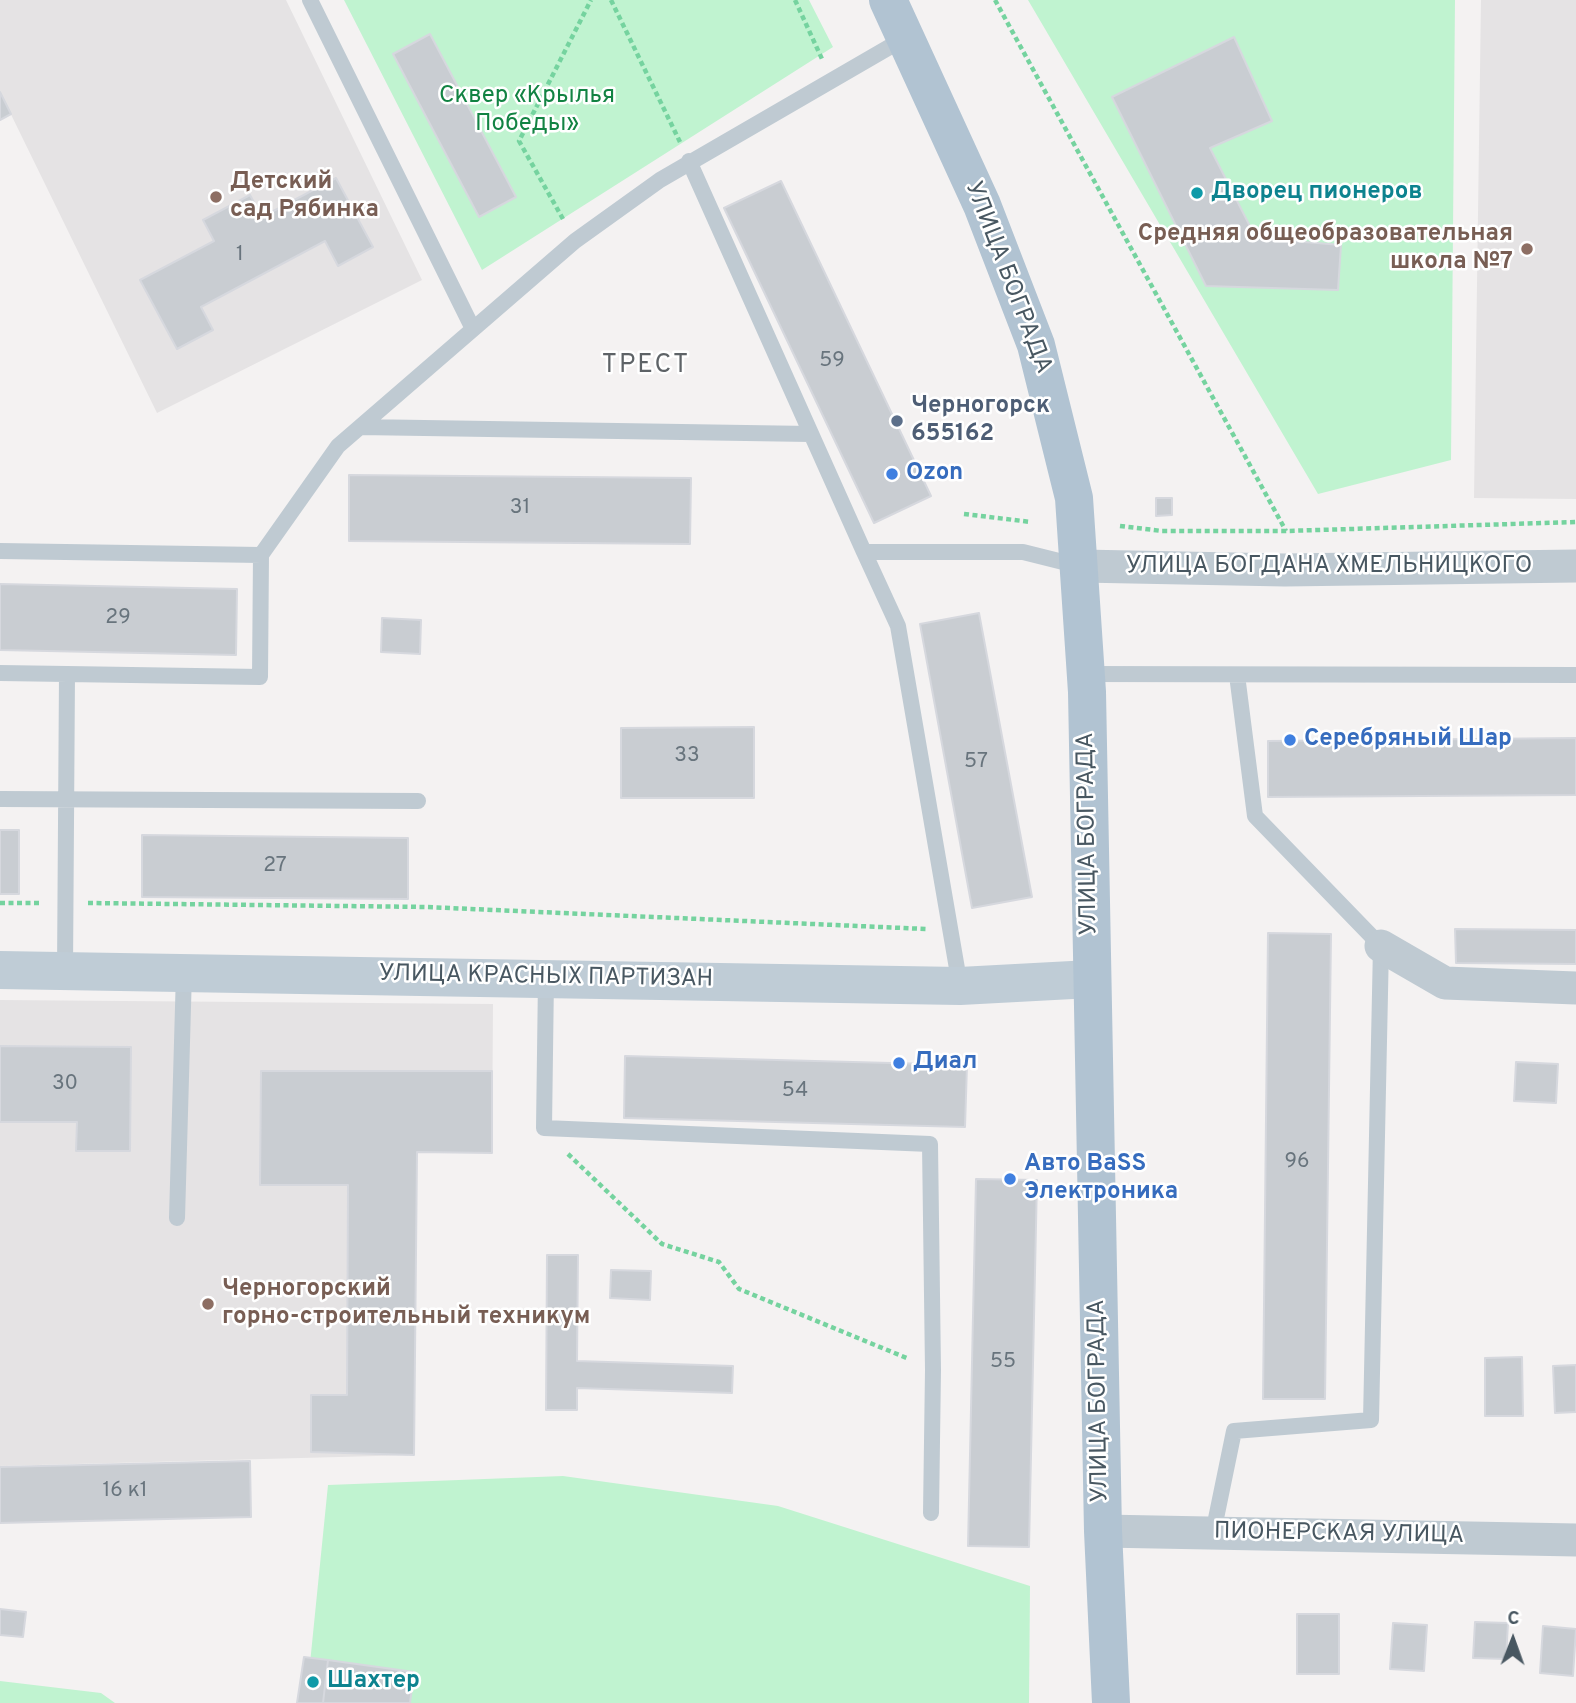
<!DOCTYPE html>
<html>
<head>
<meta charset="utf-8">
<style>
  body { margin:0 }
  #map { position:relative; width:1576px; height:1703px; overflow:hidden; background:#f4f2f2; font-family:Overpass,sans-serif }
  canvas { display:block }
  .north { position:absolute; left:1478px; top:1605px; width:70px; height:70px; -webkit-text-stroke:5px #fff; paint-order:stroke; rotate:1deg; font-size:19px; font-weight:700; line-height:28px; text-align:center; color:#485761 }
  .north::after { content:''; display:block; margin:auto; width:24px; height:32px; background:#485761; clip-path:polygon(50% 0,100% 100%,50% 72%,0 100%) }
</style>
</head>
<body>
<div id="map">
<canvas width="1576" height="1703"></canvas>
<div class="north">С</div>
</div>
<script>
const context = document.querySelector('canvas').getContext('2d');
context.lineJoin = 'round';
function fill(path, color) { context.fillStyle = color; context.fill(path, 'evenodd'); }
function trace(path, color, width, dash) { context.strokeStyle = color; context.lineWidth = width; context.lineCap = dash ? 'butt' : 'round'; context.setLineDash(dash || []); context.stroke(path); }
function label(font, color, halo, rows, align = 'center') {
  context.font = font + ' Overpass,sans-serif'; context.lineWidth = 5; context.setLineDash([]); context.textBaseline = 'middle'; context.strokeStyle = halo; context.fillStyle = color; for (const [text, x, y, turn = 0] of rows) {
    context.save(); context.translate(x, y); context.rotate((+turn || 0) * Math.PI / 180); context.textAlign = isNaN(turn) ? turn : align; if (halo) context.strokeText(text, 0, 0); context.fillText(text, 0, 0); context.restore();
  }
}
const education = new Path2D(`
  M0 0H286L422 280 157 413 0 92Z
  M1481 0H1576V499L1474 498Z
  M0 1000 493 1004 492 1153 417 1152 414 1455 0 1466Z`);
const green = new Path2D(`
  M344 0H809L833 47 482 270Z
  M1028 0H1455L1451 460 1318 494Z
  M563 1476 778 1506 1030 1586 1029 1703H306L328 1485Z
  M0 1681 101 1693 115 1703H0Z`);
const building = new Path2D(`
  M430 34 516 197 479 217 393 54Z
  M1234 37 1272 121 1210 148 1256 238 1341 245 1338 290 1206 286 1112 97Z
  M0 92 11 114 0 120Z
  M336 178 373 247 338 266 325 241 201 307 213 330 177 349 140 280 214 241 203 220 250 195 262 217Z
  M781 181 931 496 874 523 724 208Z
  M349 475 691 478 690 544 349 541Z
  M1156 498H1172V515L1156 516Z
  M0 584 237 589 236 655 0 650Z
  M979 613 1032 897 972 908 920 624Z
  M382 618 421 620 420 654 381 652Z
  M754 727V798H621V728Z
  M1576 738V795L1268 797V741Z
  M0 830H19V894H0Z
  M142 835 408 838V899L142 897Z
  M1455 929 1576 930V964L1456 963Z
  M1268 933 1331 934 1325 1399H1263Z
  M0 1046 131 1047 130 1151H76L77 1122H0Z
  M625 1056 967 1065 965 1127 624 1118Z
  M1516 1062 1558 1064 1556 1103 1514 1101Z
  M261 1071H492V1153L417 1152 414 1455 311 1452V1395H347L348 1185H260Z
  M976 1179 1037 1180 1029 1547 968 1546Z
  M547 1255H578L577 1361 733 1366 732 1393 577 1388V1410H546Z
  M611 1270 651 1271 650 1300 610 1298Z
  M1522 1357 1523 1416H1485V1358Z
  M1576 1365V1412L1555 1413 1553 1366Z
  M250 1461 251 1517 0 1523V1467Z
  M0 1609 26 1612 23 1637 0 1635Z
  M1297 1614H1339V1674H1297Z
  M1475 1622 1508 1623 1506 1659 1473 1658Z
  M1393 1623 1427 1625 1424 1671 1390 1669Z
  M1543 1626 1576 1629 1573 1676 1540 1673Z
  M304 1657 328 1660 323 1703H297Z
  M328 1660 414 1672 410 1703H323Z`);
const path = new Path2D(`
  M611 0 680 142
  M795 0 822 59
  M995 0 1286 531
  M563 219 519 141 591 0
  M964 514 1031 522
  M1120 526 1162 531H1286L1576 522
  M0 903H41
  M88 903 427 907 926 929
  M568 1154 662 1244 719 1262 739 1289 909 1359`);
const lane = new Path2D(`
  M310 0 473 329
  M689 161 864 552H1023L1079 566
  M360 427 810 434
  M0 551 261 555
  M864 552 898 626 960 986
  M0 673 67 674 65 971
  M67 674 260 677 261 555 338 446 575 241 660 180 905 38
  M1086 674 1576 675
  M0 799 418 801
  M546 978 544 1128 930 1144 933 1370 931 1513
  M177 1218 184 972
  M1213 1533 1234 1431 1371 1420 1381 946 1255 816 1237 675`);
const street = new Path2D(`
  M1081 566 1285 570 1576 566
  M1381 946 1445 983 1576 988
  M1103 1531 1576 1540`);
const secondary = new Path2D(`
  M0 970 960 986 1091 979`);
const primary = new Path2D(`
  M888 0 982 205 1036 345 1074 498 1087 692 1103 1531 1111 1703`);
const markers = [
  [1197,193,7,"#0f9aa8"],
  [216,197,7,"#8d6e63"],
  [1527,249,7,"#8d6e63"],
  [897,421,7,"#5c6f8a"],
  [892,474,7,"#3f7fe0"],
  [1290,740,7,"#3f7fe0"],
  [899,1063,7,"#3f7fe0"],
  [1010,1179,7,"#3f7fe0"],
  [208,1304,7,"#8d6e63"],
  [313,1682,7,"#0f9aa8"]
];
const numberNames = [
  ["1",240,256],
  ["59",832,362],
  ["31",520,509],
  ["29",118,619],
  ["33",687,757],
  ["57",976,763],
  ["27",275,867],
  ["30",65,1085],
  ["54",795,1092],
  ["96",1297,1163],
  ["55",1003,1363],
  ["16 к1",125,1492]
];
const parkNames = [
  ["Сквер «Крылья",527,97],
  ["Победы»",527,125]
];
const educationNames = [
  ["Детский",230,183],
  ["сад Рябинка",230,211],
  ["Средняя общеобразовательная",1513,235,"right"],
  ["школа №7",1513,263,"right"],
  ["Черногорский",222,1290],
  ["горно-строительный техникум",222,1318]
];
const cultureNames = [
  ["Дворец пионеров",1211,193],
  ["Шахтер",327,1682]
];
const streetNames = [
  ["УЛИЦА БОГРАДА",1007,278,69],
  ["УЛИЦА БОГДАНА ХМЕЛЬНИЦКОГО",1329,567],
  ["УЛИЦА БОГРАДА",1089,834,-91],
  ["УЛИЦА КРАСНЫХ ПАРТИЗАН",546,978,1],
  ["УЛИЦА БОГРАДА",1100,1401,-91],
  ["ПИОНЕРСКАЯ УЛИЦА",1339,1535,1]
];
const serviceNames = [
  ["Черногорск",911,407],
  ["655162",911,435]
];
const shopNames = [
  ["Ozon",906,474],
  ["Серебряный Шар",1304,740],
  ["Диал",913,1063],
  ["Авто BaSS",1024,1165],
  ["Электроника",1024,1193]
];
const neighbourhoodNames = [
  ["ТРЕСТ",646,367]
];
fill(education, '#e5e3e4');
fill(green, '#c0f3d0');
fill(building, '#c9cdd2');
trace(building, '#d6d8de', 2);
trace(path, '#75d39f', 4.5, [5, 3.5]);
trace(lane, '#bfcad2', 16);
trace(street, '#bfcad2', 33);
trace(secondary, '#bfccd6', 38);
trace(primary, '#b1c3d2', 38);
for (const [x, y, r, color] of markers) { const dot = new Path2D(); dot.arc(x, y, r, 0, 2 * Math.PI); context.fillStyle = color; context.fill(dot); trace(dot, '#fff', 2.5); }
label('21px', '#68747d', null, numberNames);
label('24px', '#128343', '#fff', parkNames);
label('bold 24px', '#785e54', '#fff', educationNames, 'left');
label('bold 24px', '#0d838f', '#fff', cultureNames, 'left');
label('24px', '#485761', '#fff', streetNames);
label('bold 24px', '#4e5e75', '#fff', serviceNames, 'left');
label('bold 24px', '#366cbe', '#fff', shopNames, 'left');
context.letterSpacing = '2px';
label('26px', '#5e6367', '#fff', neighbourhoodNames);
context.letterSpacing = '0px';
</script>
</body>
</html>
